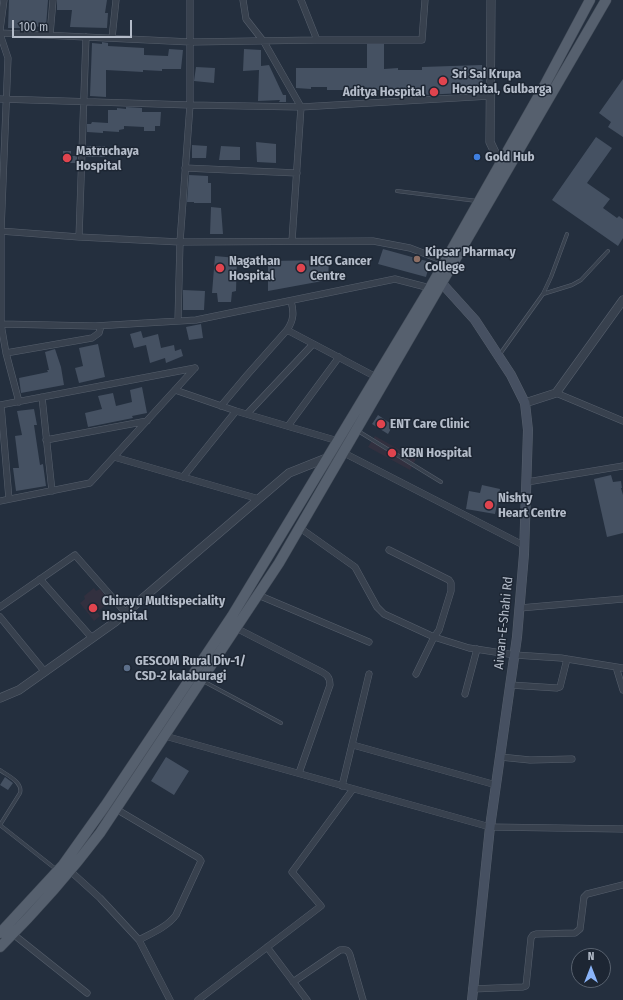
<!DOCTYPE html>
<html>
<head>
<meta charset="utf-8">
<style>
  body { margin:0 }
  #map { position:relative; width:623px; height:1000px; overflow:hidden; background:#242f3e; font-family:"Fira Sans Condensed",sans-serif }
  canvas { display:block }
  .north { position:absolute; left:571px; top:948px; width:40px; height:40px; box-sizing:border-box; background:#1d2633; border:1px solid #59626f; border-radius:50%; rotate:0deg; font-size:11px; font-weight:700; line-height:16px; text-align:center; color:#b4bcc9 }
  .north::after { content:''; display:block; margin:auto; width:14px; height:18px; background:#8ab4f8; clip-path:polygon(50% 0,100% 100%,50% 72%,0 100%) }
  .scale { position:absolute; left:12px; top:20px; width:120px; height:18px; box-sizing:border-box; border:2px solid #b4bcc9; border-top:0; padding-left:5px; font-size:12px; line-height:14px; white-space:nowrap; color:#b4bcc9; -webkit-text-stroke:3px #1d2633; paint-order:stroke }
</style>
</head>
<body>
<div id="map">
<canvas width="623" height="1000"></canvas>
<div class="north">N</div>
<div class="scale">100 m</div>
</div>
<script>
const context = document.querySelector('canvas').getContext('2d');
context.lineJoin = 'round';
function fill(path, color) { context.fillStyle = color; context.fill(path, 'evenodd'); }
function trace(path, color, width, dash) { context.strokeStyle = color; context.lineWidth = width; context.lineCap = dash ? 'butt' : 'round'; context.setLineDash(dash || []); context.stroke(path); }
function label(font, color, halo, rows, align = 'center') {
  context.font = font + ' "Fira Sans Condensed",sans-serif'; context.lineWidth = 3; context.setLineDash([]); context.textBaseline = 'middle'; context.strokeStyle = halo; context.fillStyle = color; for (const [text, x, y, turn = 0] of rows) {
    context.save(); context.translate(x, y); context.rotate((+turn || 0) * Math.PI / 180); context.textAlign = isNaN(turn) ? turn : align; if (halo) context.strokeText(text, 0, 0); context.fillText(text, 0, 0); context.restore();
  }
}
const medical = new Path2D(`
  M375 436 416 459 410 470 368 447Z
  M94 588 96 591 100 589 110 602 97 612 100 616 94 621 80 603 85 599 84 596Z`);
const building = new Path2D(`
  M9 0H48L46 27 27 26 26 28H8Z
  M57 0H107L105 13H108L107 28 70 27 72 10H57Z
  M102 42 108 43V46L144 48V55L168 56 169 49 183 50 181 69H162V71L143 70V72L106 70V97L90 96 92 43 102 44Z
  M367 44H384V69L398 68V70H422V67L482 65 483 92 423 95V91H398V92L382 90H327V87H311V89L296 88V68H367Z
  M244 49 261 50V66L269 65 283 95H286V102H279L280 100 258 101 259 70 243 71Z
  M196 67 215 68 214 83 194 81Z
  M623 79V137L608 127 611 122 599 113Z
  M126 107 142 108V112H161L160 126H155V131H144V127L124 126V129L119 130V132L103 131V133L87 132V124H91L92 122 108 123V110H117V108L126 109Z
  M596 137 612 148 587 183 610 199 603 208 617 218 619 216 623 219V238L618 246 552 200Z
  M256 142 276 144V163L257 162Z
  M192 145 207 146 206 158H192Z
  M87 146H105V157H86Z
  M221 146 240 147V160H219Z
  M63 151H71V156H77V163H63Z
  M189 175 208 176V183H211V203H194V202H187Z
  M211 207 221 208 223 234H210Z
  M383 249 430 262 426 277 378 264Z
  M215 256 237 258 236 291 232 292 231 302H218L217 293H212Z
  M329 260 328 280 268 291V261Z
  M183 290 205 291 204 310H183Z
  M201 324 203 338 189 340 186 327Z
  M141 331 143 338 158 334 161 348 174 345 175 351 181 349 183 356 166 363 165 358 150 363 146 345 134 348 130 334Z
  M98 344 105 377 79 383 75 368 83 366 79 348Z
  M55 349 61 367 64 385 21 393 19 378 48 372 47 370H49L45 352Z
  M142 387 147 413 132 416 133 418 88 427 85 413 102 409 98 396 113 393 116 406 132 402 130 390Z
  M34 409 37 425H34L40 465 43 464 46 486 16 491 13 468H19L15 436 22 435 17 411Z
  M378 415 393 425 388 434 372 424Z
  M611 475 613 482 621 481 622 488H621L623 495V533L607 537 594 479Z
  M482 485 500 489 495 514 466 509 469 491 480 493Z
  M166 757 189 771 174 795 151 781Z
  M5 777 13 783 8 790 0 785Z`);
const service = new Path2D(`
  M397 191 477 201
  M543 294 572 285 581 280 608 251
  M500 354 543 294 551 277 567 234
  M358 431 441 482
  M203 681 281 723
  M0 770C8 776 23 782 20 793L0 825
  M0 825 57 870`);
const minor = new Path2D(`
  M243 0 246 19 264 42 301 107 292 241
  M301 0 317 40H422L425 0
  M0 30 4 0
  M0 33 191 42 317 40
  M0 34 8 58 1 231V324L6 353 19 402
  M50 35 53 0
  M112 38 116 0
  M0 99 190 105 301 107 490 96
  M185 168 297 173
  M0 231 79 237 180 242 373 241 410 248 444 261
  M79 237 86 37
  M178 320 180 242 190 105V0
  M1 324 95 326 196 320 395 279 430 288
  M287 330 376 377
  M6 353 92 338 99 333 101 326
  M175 390 236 411
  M556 393 623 421
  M42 397 52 491
  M0 405 195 368
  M1 405 9 499
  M221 406 248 374 287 330C294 320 294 312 291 301
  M247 414 313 344
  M288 426 339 357
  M46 440 147 421
  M344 453 525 546
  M114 457 259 499
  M183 477 236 411 338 441
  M527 482 623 466
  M0 501 90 483 195 368
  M300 528 355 567 377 607 384 614 434 637 469 648 515 655 561 658 623 668
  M389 550 449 580 451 583V591L439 630 434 637 416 674
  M40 579 92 638
  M258 595 369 642
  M0 607 75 555 126 613
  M520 608 623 599
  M0 617 45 672
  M236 628 318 670C326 674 330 676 330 685L299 773
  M616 667 623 690
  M510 685 557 688 560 687 567 659
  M465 694 477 649
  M165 736 490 827 623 829
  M353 745 496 785
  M500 757 530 760 572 759
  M342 786 369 674
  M116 809 199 858 201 861 176 915C167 927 152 933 139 940
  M68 869 100 898 139 940 170 1000
  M13 934 87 993
  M267 947 307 1000
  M293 982 340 950C346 949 348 950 350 955L363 1000
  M472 989 523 987 526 986 531 938 533 935 536 934 575 933 580 929 584 897 587 894 623 885
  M198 1000 321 906 292 872 353 789`);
const tertiary = new Path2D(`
  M491 0 490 142 500 163
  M525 403 556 393 623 300
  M0 698 19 690 115 622 289 473 329 457`);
const secondary = new Path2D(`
  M438 279 475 320 511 375 525 403 528 430 524 554 517 637 490 827 472 1000`);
const primary = new Path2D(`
  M0 933 63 865 105 806 232 616 430 288 542 90 590 0
  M0 947C36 911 69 874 100 833L279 563 606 0`);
const markers = [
  [443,81,5,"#e0444e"],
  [434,92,5,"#e0444e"],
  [477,157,4,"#3f7fe0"],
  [67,158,5,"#e0444e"],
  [417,259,4,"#8d6e63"],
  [220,268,5,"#e0444e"],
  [301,268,5,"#e0444e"],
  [381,424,5,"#e0444e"],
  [392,453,5,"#e0444e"],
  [489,505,5,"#e0444e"],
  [93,608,5,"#e0444e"],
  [127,668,4,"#5c6f8a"]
];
const poiNames = [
  ["Sri Sai Krupa",452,74],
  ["Hospital, Gulbarga",452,89],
  ["Aditya Hospital",425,92,"right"],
  ["Matruchaya",76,151],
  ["Hospital",76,166],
  ["Gold Hub",485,157],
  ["Kipsar Pharmacy",425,252],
  ["College",425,267],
  ["Nagathan",229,261],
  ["Hospital",229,276],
  ["HCG Cancer",310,261],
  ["Centre",310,276],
  ["ENT Care Clinic",390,424],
  ["KBN Hospital",401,453],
  ["Nishty",498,498],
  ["Heart Centre",498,513],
  ["Chirayu Multispeciality",102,601],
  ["Hospital",102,616],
  ["GESCOM Rural Div-1/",135,661],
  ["CSD-2 kalaburagi",135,676]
];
const streetNames = [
  ["Aiwan-E-Shahi Rd",504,623,-84]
];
fill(medical, '#32303f');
fill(building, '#455162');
trace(service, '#565f6c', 4);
trace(minor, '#565f6c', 7);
trace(tertiary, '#565f6c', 9);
trace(secondary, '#565f6c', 10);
trace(primary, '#414a57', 11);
trace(service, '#38414e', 3);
trace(minor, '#38414e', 6);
trace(tertiary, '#38414e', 8);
trace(secondary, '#465061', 9);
trace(primary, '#56606e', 10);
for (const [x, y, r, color] of markers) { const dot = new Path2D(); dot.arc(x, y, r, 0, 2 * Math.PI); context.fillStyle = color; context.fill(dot); trace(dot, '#1d2633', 1.5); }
label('bold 13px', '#b4bcc9', '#1d2633', poiNames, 'left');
label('13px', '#b4bcc9', '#1d2633', streetNames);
</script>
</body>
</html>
